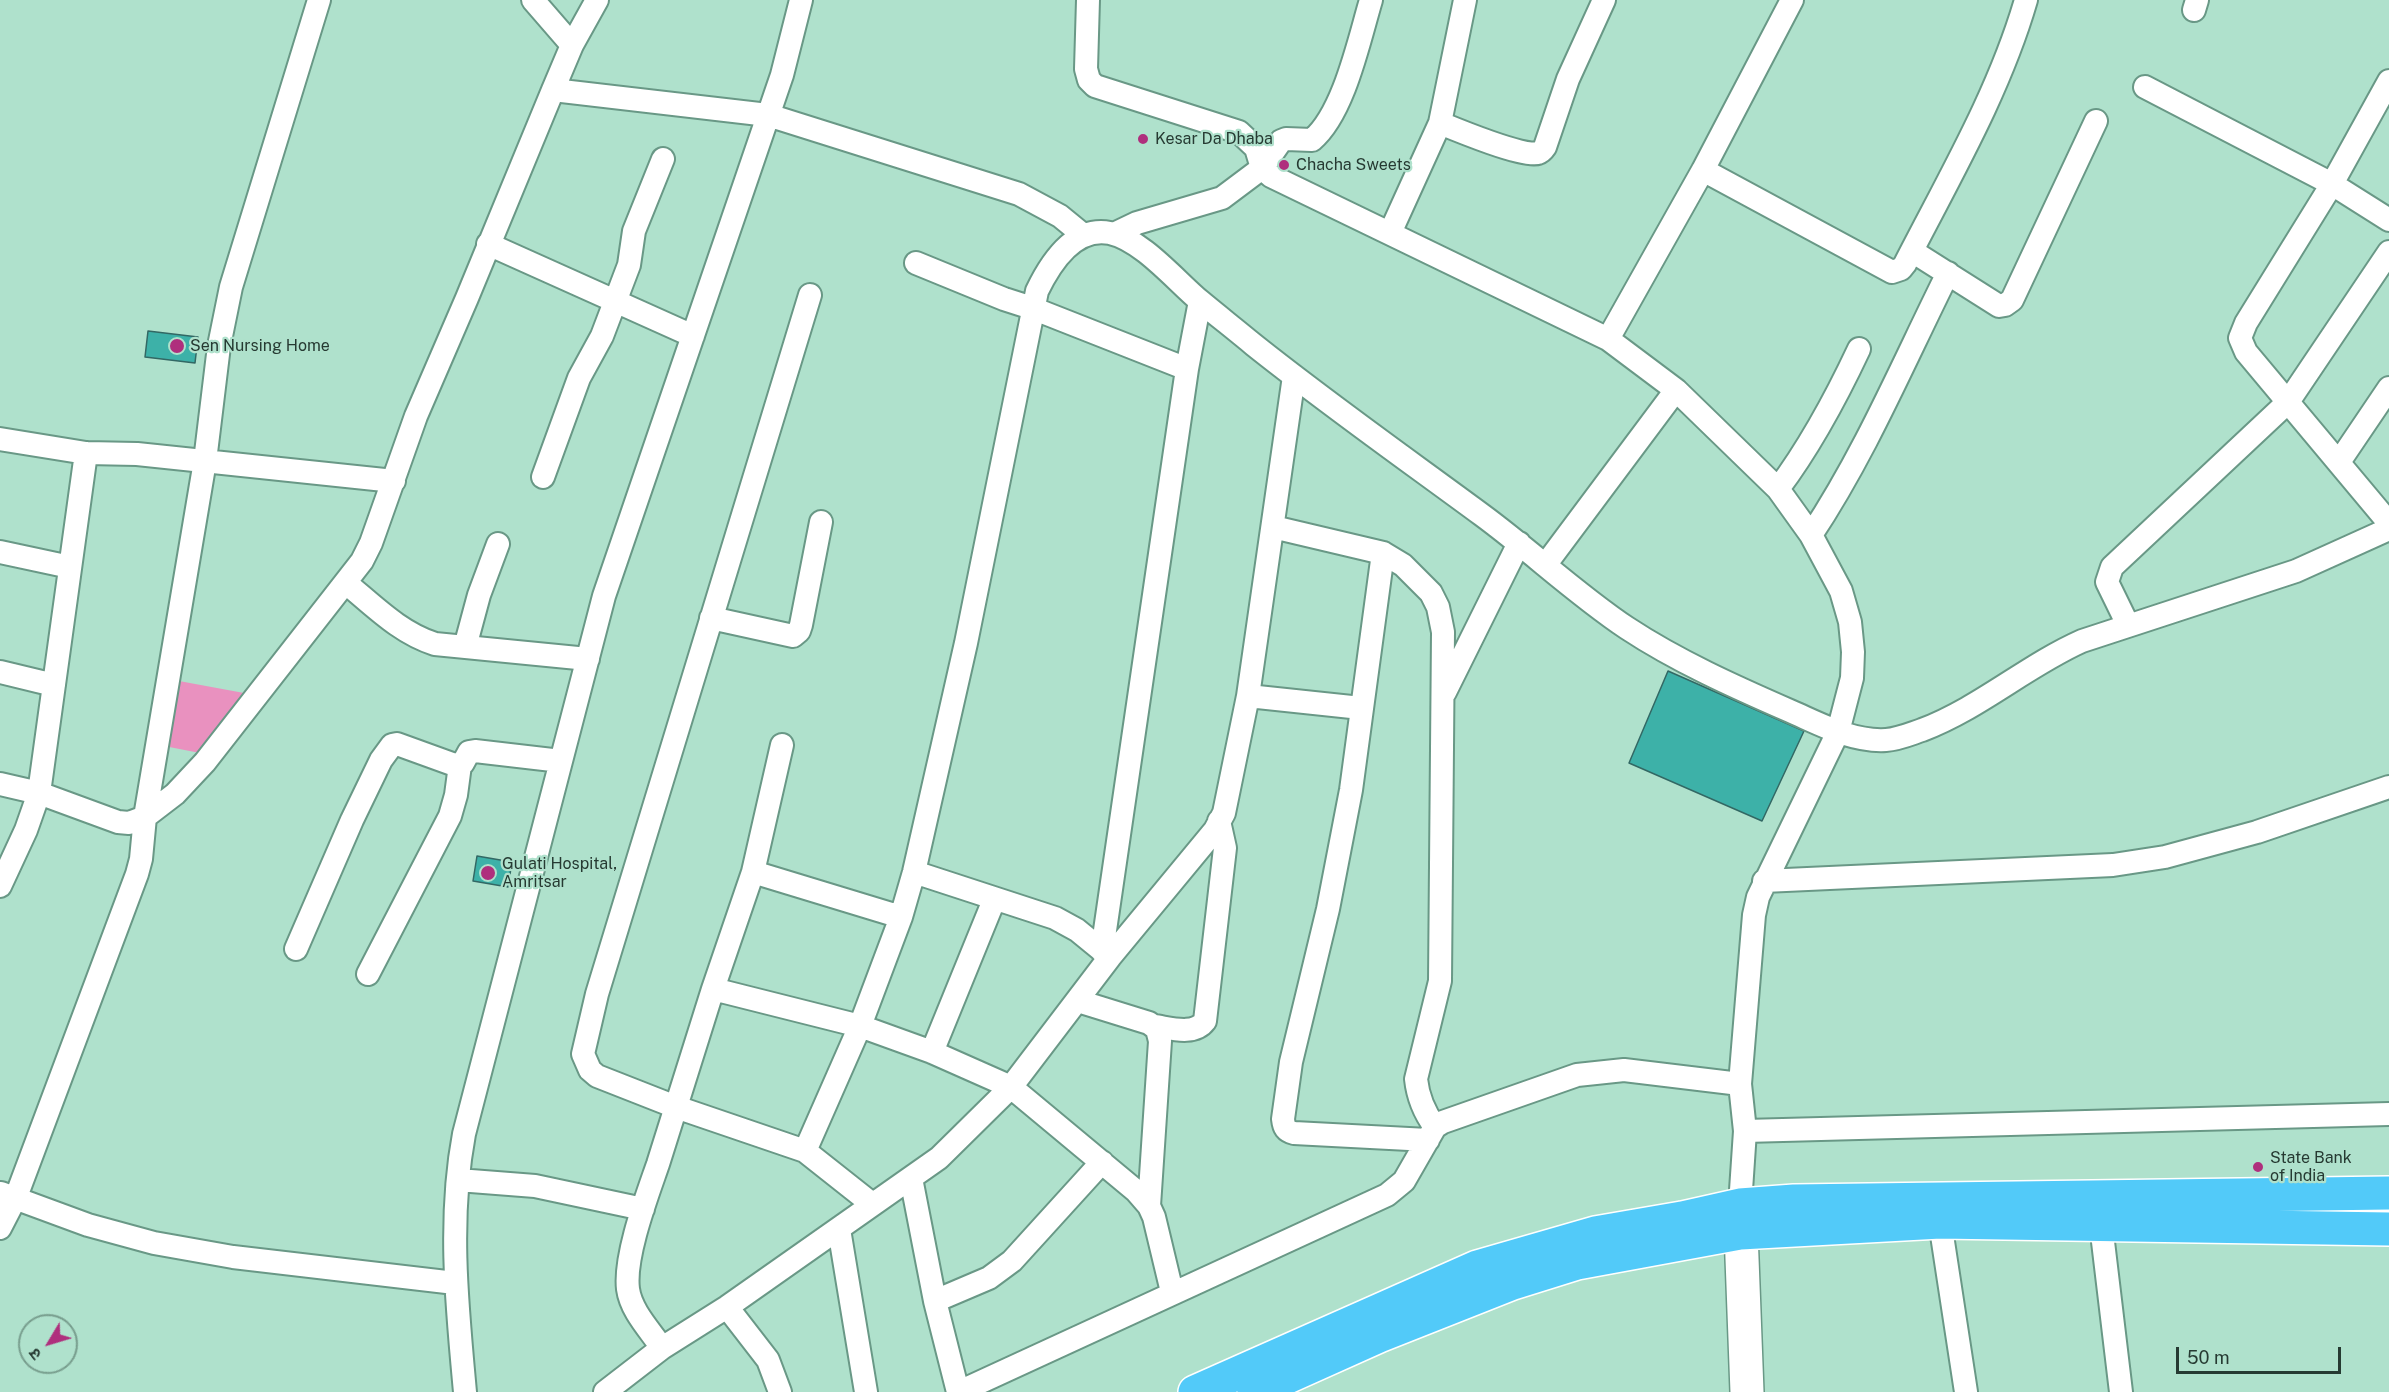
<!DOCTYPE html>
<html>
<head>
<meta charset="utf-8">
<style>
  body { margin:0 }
  #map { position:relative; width:2389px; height:1392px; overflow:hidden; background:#afe1cc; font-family:"Public Sans","Noto Sans Devanagari",sans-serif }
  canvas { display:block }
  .north { position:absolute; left:18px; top:1314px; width:60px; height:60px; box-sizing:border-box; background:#afe1cc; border:2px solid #789e8e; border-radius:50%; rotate:232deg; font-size:16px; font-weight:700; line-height:24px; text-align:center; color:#263a32 }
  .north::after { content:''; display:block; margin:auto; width:21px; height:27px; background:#af2f7d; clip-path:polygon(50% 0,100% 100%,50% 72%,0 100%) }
  .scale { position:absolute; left:2176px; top:1347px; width:165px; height:27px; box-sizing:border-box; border:3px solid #263a32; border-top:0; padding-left:8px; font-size:18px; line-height:21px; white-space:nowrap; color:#263a32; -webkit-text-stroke:4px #afe1cc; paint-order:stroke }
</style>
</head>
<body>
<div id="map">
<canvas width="2389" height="1392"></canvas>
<div class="north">उ</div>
<div class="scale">50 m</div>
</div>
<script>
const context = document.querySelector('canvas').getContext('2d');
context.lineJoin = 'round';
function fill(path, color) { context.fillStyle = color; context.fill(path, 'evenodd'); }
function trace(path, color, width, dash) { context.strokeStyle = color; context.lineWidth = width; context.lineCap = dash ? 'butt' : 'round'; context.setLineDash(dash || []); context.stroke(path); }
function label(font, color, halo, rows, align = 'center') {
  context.font = font + ' "Public Sans",sans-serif'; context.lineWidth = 4.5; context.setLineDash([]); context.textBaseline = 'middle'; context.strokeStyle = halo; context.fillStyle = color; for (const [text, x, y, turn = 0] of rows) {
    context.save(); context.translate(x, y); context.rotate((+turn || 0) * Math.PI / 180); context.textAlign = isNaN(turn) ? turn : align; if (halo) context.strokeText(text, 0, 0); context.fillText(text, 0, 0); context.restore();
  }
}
const green = new Path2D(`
  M179 681 244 693 200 753 164 746Z`);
const building = new Path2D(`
  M148 331 198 337 195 363 145 357Z
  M1668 671 1804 731 1762 821 1629 763Z
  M477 856 512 862 508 887 473 881Z`);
const street = new Path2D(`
  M533 0 572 45
  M1088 0 1086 69 1089 80 1095 86 1239 132 1256 148 1262 168 1271 176 1608 339 1676 390 1778 489 1811 535 1841 591 1850 622 1853 652 1852 678 1838 732 1758 897 1754 915 1740 1084 1745 1131
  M2194 10 2197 0
  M2389 81 2332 184 2246 323 2240 338 2246 352 2389 523
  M2145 87 2332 184 2389 220
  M553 90 768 115 1019 194 1060 216 1082 234
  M1440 123 1465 0
  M1703 170 1892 272 1901 269 1905 264C1949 178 1999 93 2026 0
  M1390 233 1440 123C1457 130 1525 158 1538 153 1541 152 1543 150 1545 147L1568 79 1604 0
  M1114 234 1137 223 1222 198 1262 168 1281 141 1286 139 1312 140C1344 113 1359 40 1371 0
  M488 244 693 336
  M1912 251 1999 306 2005 305 2012 300 2096 121
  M916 263 1004 299 1032 308 1187 369
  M810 295 597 994 583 1054 590 1070 597 1076 676 1107 805 1151 872 1204
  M1608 339 1703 170 1792 0
  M0 439 86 453 137 454 394 481
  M2339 462 2389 388
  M543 477 579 378 602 336 629 265 634 231 663 159
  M1778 489C1811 445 1836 398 1859 349
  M1273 527 1383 553 1403 565 1431 593 1438 607 1443 632 1440 981 1416 1079C1418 1098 1424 1112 1435 1127
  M1811 535C1866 452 1904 361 1948 273
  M0 552 70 567
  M1383 553 1351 790 1328 909 1291 1062 1283 1119C1284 1128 1286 1131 1294 1133L1428 1140
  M1546 564 1676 390
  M346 583C374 606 400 633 435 644L588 659
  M711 618 793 636 799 631 801 625 821 522
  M2128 625 2107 582 2112 567 2288 402 2389 252
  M465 647 479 595 498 544
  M0 672 54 685
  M1445 692 1519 543
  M1248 696 1361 708
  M0 784 39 793 118 822 129 823 145 817 205 461 219 346 231 287 319 0
  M753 872 901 917
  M914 872 1055 918 1077 930 1110 957
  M1764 881 2113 865 2165 857 2257 832 2389 787
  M0 886 26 830 39 793 86 453
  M296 949 352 820 381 760 392 745 397 744 455 765 463 763 469 752 475 751 561 761
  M1102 951 1187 369 1200 301
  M368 974 450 816 456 795 460 765
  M713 989 753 872 782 745
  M1078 1001 1149 1023 1157 1029 1160 1041 1149 1206
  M1154 1026C1170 1028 1194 1036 1205 1021L1225 848 1219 821
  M932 1052 994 900
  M805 1151 860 1026 901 917 914 872 966 643 1037 291C1051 262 1074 226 1110 233 1142 240 1175 280 1200 301 1218 316 1236 330 1254 345 1328 404 1406 459 1482 515 1531 551 1576 594 1627 628 1677 661 1735 687 1790 711 1820 724 1852 742 1886 740 1899 739 1910 734 1922 730 1980 708 2026 666 2082 641L2296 571 2389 529
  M911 1178 935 1301 958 1392
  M458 1180 535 1186 643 1209
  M1 1193 88 1225 154 1243 233 1257 455 1283
  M1740 1205 1745 1131 2389 1114
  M1940 1222 1966 1392
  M2101 1225 2121 1392
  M0 1228 16 1197 137 874 141 859 145 817 175 794 205 762 362 561 371 543 416 416 467 298 553 90 572 45 597 0
  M839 1229 866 1392
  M935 1301 989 1278 1012 1261 1102 1162
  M727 1307 768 1360 780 1392
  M662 1348C650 1330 631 1311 628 1289 624 1256 647 1196 658 1164 676 1106 695 1047 713 989L860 1026 932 1052 1011 1087 1136 1191 1149 1206 1154 1217 1172 1292
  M465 1392C457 1306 448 1219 464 1134L604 596 782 75 801 0
  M605 1392 662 1348 727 1307 939 1158 1011 1087 1110 957 1215 830 1224 813 1248 696 1294 376
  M959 1392 1387 1195 1404 1181 1435 1127 1443 1122 1577 1075 1624 1070 1740 1084`);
const secondary = new Path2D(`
  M1740 1205 1747 1392`);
const highway = new Path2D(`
  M1195 1392 1477 1267 1595 1233 1682 1218 1740 1205 1794 1201 2389 1193
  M1254 1392 1379 1336 1513 1283 1577 1263 1740 1233 1940 1222 2389 1229`);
const markers = [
  [1143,139,6,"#af2f7d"],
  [1284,165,6,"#af2f7d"],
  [177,346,8,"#af2f7d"],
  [488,873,8,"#af2f7d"],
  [2258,1167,6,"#af2f7d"]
];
const poiNames = [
  ["Kesar Da Dhaba",1155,139],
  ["Chacha Sweets",1296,165],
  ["Sen Nursing Home",190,346],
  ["Gulati Hospital,",502,864],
  ["Amritsar",502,882],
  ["State Bank",2270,1158],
  ["of India",2270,1176]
];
fill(green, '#e991bf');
fill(building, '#3db1a8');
trace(building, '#326864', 1.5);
trace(street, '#699886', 26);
trace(secondary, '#699886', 36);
trace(highway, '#fff', 36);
trace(street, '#fff', 22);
trace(secondary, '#fff', 33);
trace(highway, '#52caf9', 33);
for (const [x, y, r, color] of markers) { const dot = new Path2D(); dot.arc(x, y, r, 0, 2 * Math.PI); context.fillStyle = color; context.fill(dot); trace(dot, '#afe1cc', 2); }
label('16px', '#263a32', '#afe1cc', poiNames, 'left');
</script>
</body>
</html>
